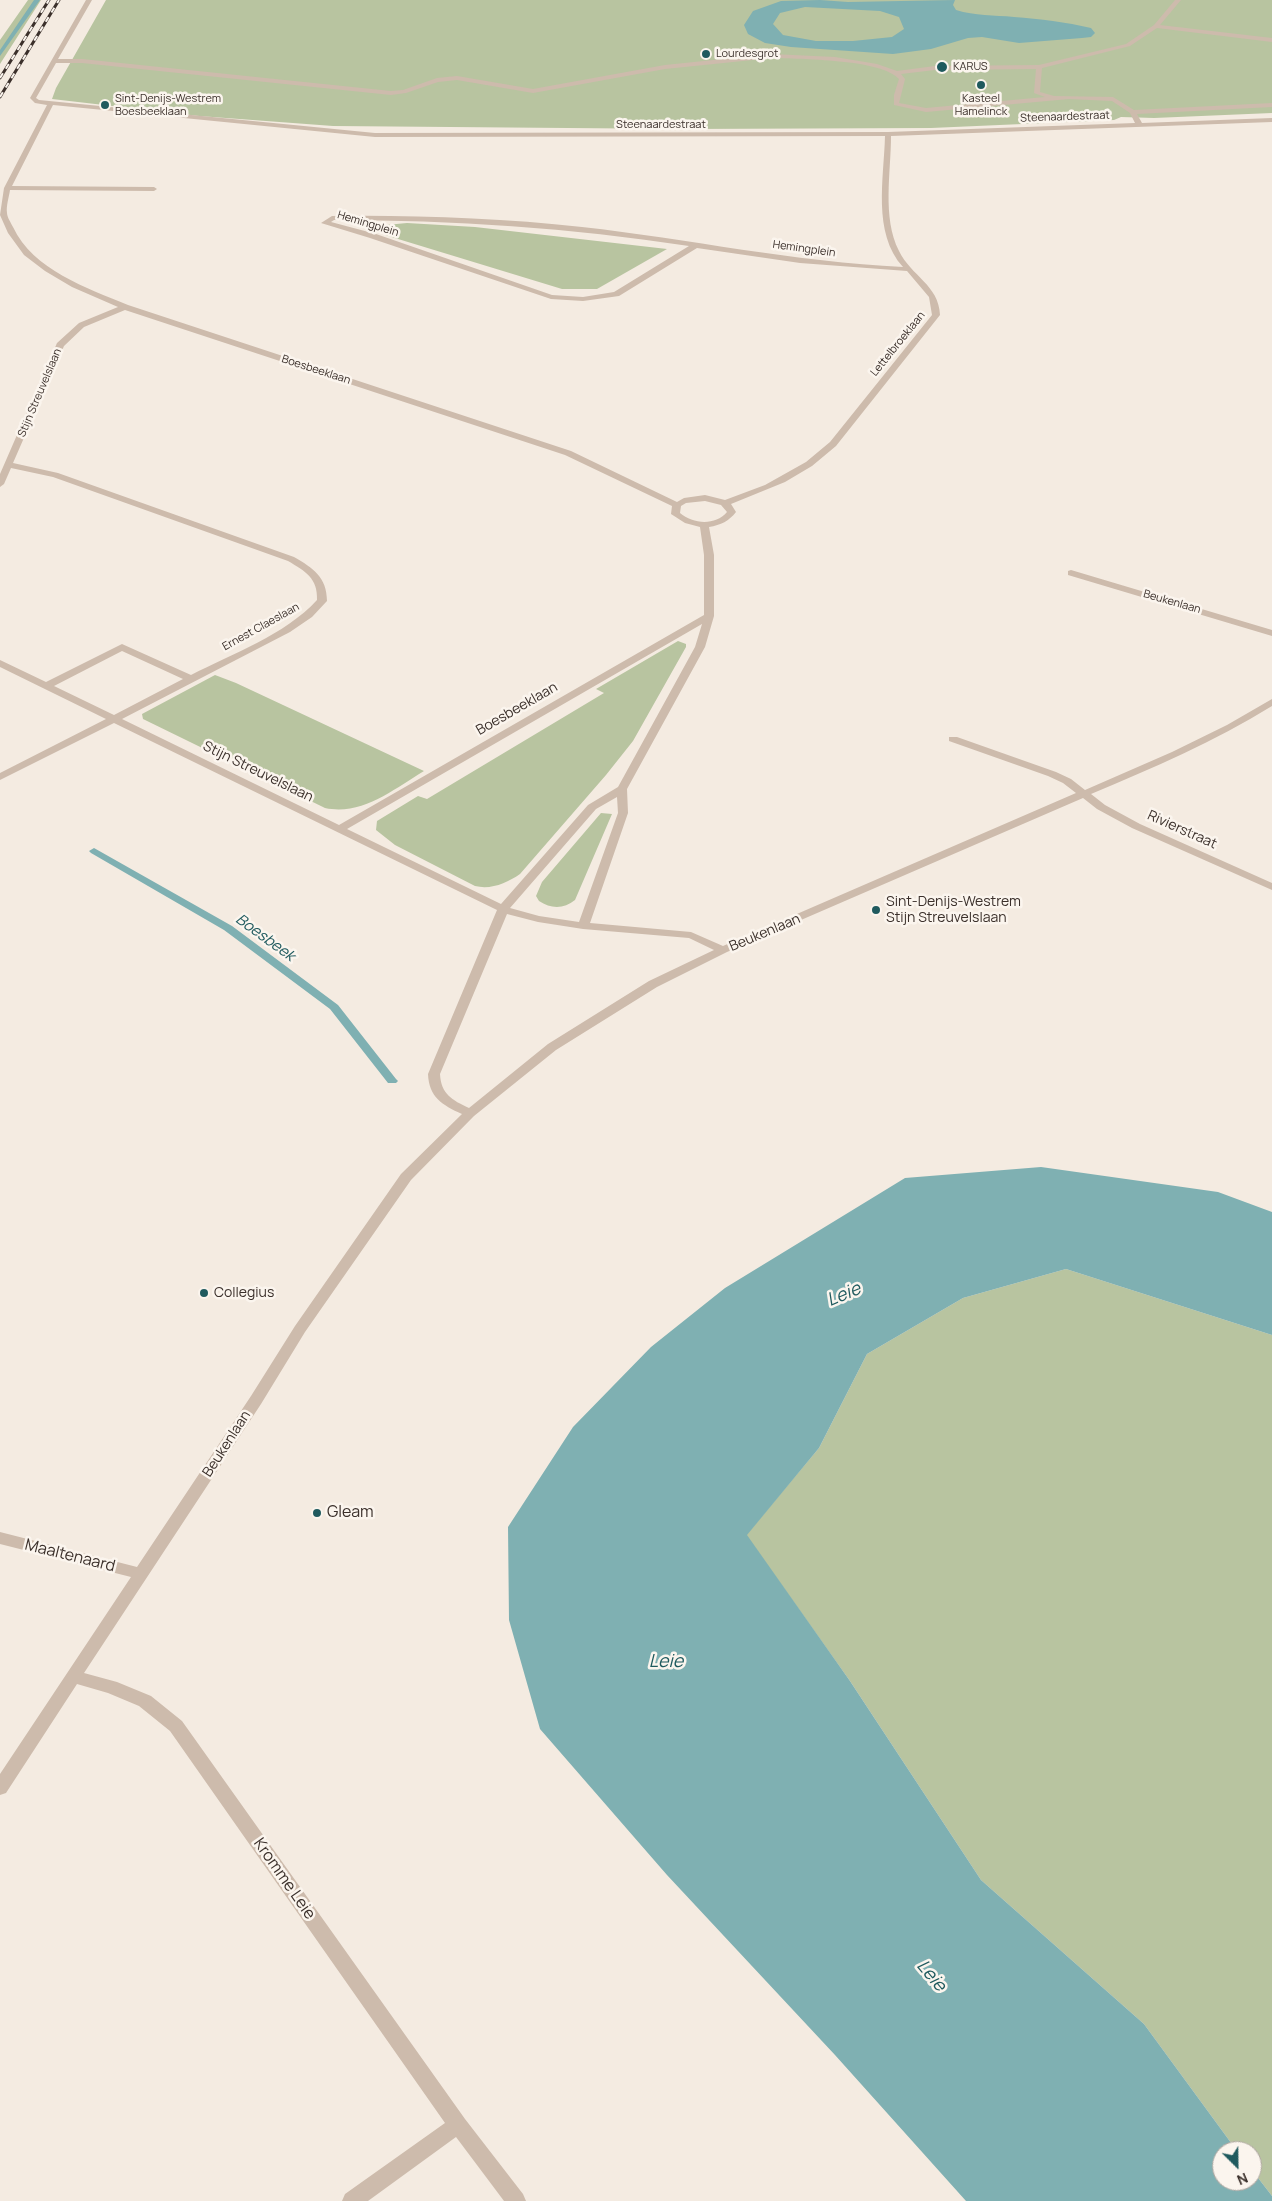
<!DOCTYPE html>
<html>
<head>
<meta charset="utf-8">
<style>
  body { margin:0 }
  #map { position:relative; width:1272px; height:2201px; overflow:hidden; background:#f4ebe1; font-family:Manrope,sans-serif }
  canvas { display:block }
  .north { position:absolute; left:1212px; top:2141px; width:50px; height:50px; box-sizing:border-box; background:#fbf5ee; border:1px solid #aea6a0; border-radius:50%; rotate:157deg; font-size:14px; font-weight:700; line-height:20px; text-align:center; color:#3b302b }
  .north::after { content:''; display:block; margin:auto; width:18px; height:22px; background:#1f5a5e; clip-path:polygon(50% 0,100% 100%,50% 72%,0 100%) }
</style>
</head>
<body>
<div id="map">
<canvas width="1272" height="2201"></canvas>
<div class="north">N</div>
</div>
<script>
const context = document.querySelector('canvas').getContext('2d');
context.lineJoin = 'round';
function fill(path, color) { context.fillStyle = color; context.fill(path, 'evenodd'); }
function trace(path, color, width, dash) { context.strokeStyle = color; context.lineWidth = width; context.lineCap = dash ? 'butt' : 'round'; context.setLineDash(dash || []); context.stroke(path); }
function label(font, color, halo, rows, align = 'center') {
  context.font = font + ' Manrope,sans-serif'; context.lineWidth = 5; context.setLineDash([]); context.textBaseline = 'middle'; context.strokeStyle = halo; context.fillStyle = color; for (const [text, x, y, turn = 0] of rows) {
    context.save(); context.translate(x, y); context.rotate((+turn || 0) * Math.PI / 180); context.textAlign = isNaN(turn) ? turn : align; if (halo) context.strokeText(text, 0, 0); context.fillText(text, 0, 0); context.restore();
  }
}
const green = new Path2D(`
  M28 0H41L0 64V40Z
  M106 0H1272V113L1154 118 1121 117 1114 120 931 128 685 129 333 126 199 116 52 99 56 88Z
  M407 223 475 227 667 249 597 289H562L385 235 386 225Z
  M678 641 686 644V647L633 741 606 775 520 874C507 883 491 890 475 886L395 845 376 830 377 821 418 796 427 799 604 693 596 689Z
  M215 675 236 683 424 771C394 789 362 816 325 808L143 719 142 714Z
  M601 813 612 814 575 900C564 909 551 909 539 901L536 896 542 882Z
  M1066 1269 1272 1335V2196L1252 2170V2151H1237L1144 2024 981 1880 850 1681 746 1535 819 1448 867 1354 963 1298Z`);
const water = new Path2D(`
  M820 0 848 2 955 0 953 5 956 10C975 16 994 15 1014 17 1040 19 1066 22 1091 28L1095 33 1091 37 1082 38 1019 43 982 37 968 38 931 49 893 54 791 47 765 43 748 34 744 25 753 11 781 1ZM805 7 880 11 899 17 904 29 892 37 853 41H816L783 35 773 24 780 13Z
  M1041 1167 1218 1192 1272 1212V1335L1066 1269 963 1298 867 1354 819 1448 747 1535 850 1681 981 1880 1144 2024 1237 2151H1222V2181H1252V2170L1272 2196V2201H966L835 2055 667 1875 540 1729 509 1620 508 1527 573 1427 651 1347 725 1288 905 1178Z`);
const stream = new Path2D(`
  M34 0H40L0 56V50Z
  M94 848 232 926 338 1005 396 1079 398 1081 396 1083H388L330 1009 224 930 91 853 89 851Z`);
const minor = new Path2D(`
  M86 0H92L58 59H82L391 91 403 90 437 78 457 76 533 89 665 65 772 54 835 57 877 64 897 71 935 66 1039 65 1126 44 1154 25 1175 0H1181L1160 25 1272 38V42L1157 28 1130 46 1042 68 1040 92 1054 96 1113 97 1134 110 1272 103V107L1137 114 1142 123 1272 118V122L891 136C891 173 882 217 899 251 911 276 939 285 940 315L836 446 812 466 785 482 731 504 736 512C729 521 721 525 709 527L714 555V616L705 647 627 789 628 813 590 923 691 932 723 946 1076 793 1063 783 1048 776 949 741V737H957L1056 772 1071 779 1085 790 1172 752 1227 725 1272 699V706C1214 742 1153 768 1091 794L1105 805 1140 824 1272 883V890L1132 828 1097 809 1083 798 727 952 657 987 556 1050 474 1116 411 1180 305 1332 261 1404 84 1673 117 1682 151 1696 182 1721 465 2119 523 2194 526 2201H504L456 2137 368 2201H342L345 2194 445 2123 170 1731 139 1706 108 1693 77 1684 6 1793 0 1795V1774L131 1577 0 1544V1532L137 1567 251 1396 295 1326 401 1174 462 1114C442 1105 429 1097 428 1074L497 910 114 723 0 780V773L106 719 0 667V660L46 682 122 644 191 675C232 654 285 635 317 600 318 578 305 571 288 561L53 477 11 468 4 484 0 487V474L57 343 79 323 118 307 72 287 45 271 24 255 8 233 0 215 4 188 47 105 35 103 30 98ZM772 58C799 59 882 59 899 79L894 95V105L926 112 1069 99 1112 101 1130 113 1135 123 888 132 375 133 39 100 36 98 56 63H82L391 95 406 93 438 82 457 80 533 93 665 69ZM1036 69 1034 93 1045 97 926 108 899 103 905 79 901 74 935 70ZM53 105 375 137 885 136C884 178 872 233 903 267 795 262 689 239 582 227 499 218 416 215 332 216L321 223 370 238 551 299 583 301 619 296 697 248 800 263 907 271 929 297 932 315 830 442 806 462 765 485 725 500 705 495 684 498 677 502 571 451 128 305C87 288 33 270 13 227 11 223 7 217 7 213 6 206 9 197 10 190L154 191 157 189 154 187 12 186ZM334 220C454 220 570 228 689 246L614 292 583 297 552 295 376 234 331 222ZM125 310 565 455 672 506 671 514 685 523 700 527 704 555V615L339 825 122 719 290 632 312 617 327 601C327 577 313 568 294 557L58 473 13 463 64 346 84 327ZM705 501 721 505 727 512C715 526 693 524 680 513L681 506 686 503ZM702 624 695 647 618 787 588 805 501 904 347 829ZM122 651 183 679 114 715 54 686ZM617 797 618 813 579 922 539 916 510 908 596 809ZM507 914 538 922 583 929 689 938 714 950 649 981 548 1044 469 1108C452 1100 441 1094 440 1074Z
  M1071 570 1272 630V636L1068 575V571Z`);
const rail = new Path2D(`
  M0 78 49 0
  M0 97 59 0`);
const markers = [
  [706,54,5,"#1f5a5e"],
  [942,67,6,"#1f5a5e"],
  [981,85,5,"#1f5a5e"],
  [105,105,5,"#1f5a5e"],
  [876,910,5,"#1f5a5e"],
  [204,1293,5,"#1f5a5e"],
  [317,1513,5,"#1f5a5e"]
];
const farPoinames = [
  ["Lourdesgrot",716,54],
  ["KARUS",953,67],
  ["Sint-Denijs-Westrem",115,99],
  ["Boesbeeklaan",115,112],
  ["Kasteel",981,99,"center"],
  ["Hamelinck",981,112,"center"]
];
const farStreetnames = [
  ["Steenaardestraat",1065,117,-2],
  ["Steenaardestraat",661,125],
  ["Hemingplein",368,224,17],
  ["Hemingplein",804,249,8],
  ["Lettelbroeklaan",898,344,-51],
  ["Boesbeeklaan",316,370,18],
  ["Stijn Streuvelslaan",40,393,-67],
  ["Beukenlaan",1172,602,16],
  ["Ernest Claeslaan",261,627,-29]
];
const streetNames = [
  ["Boesbeeklaan",517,709,-30],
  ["Stijn Streuvelslaan",258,772,26],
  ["Rivierstraat",1182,830,24],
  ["Beukenlaan",765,933,-23],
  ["Beukenlaan",227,1444,-57]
];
const poiNames = [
  ["Sint-Denijs-Westrem",886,902],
  ["Stijn Streuvelslaan",886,918],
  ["Collegius",214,1293]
];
const waterNames = [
  ["Boesbeek",265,938,36]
];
const nearPoinames = [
  ["Gleam",327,1513]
];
const nearStreetnames = [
  ["Maaltenaard",70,1556,14],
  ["Kromme Leie",284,1879,55]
];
const nearWaternames = [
  ["Leie",844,1295,-23],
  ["Leie",666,1662],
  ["Leie",931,1976,50]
];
fill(green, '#b8c4a0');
fill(water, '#7fb0b2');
fill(stream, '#7fb0b2');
fill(minor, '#cdbbac');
trace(rail, '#3b302b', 3);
trace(rail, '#fbf5ee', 2, [5.5]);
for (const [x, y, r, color] of markers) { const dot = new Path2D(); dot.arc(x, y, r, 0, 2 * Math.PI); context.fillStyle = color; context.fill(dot); trace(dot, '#fbf5ee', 2); }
label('11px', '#3b302b', '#fbf5ee', farPoinames, 'left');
label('11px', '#3b302b', '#fbf5ee', farStreetnames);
label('14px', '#3b302b', '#fbf5ee', streetNames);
label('14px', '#3b302b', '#fbf5ee', poiNames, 'left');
label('italic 15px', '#1f5a5e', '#fbf5ee', waterNames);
label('16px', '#3b302b', '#fbf5ee', nearPoinames, 'left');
label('16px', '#3b302b', '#fbf5ee', nearStreetnames);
label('italic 18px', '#1f5a5e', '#fbf5ee', nearWaternames);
</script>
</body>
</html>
